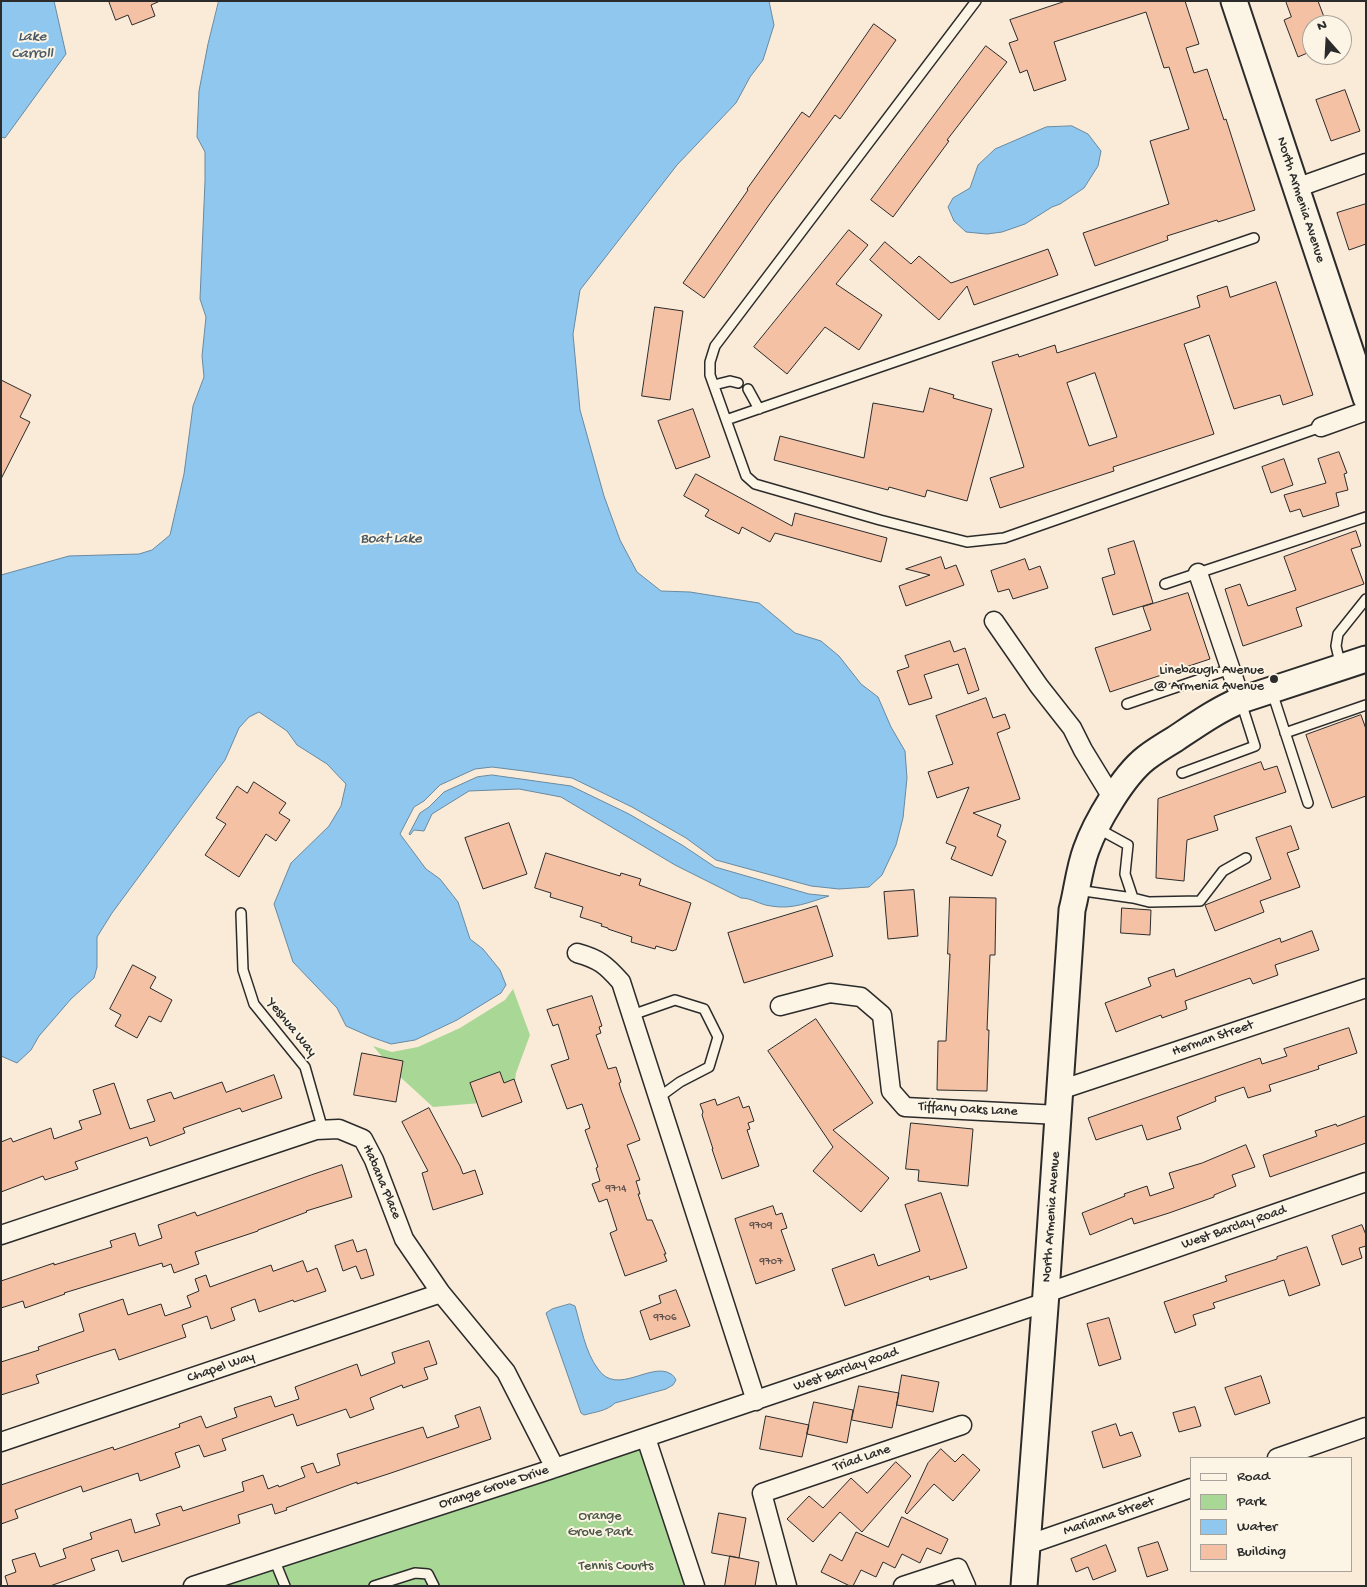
<!DOCTYPE html>
<html>
<head>
<meta charset="utf-8">
<style>
  body { margin:0 }
  #map { position:relative; width:1367px; height:1587px; overflow:hidden; background:#faebd8; font-family:"Gochi Hand",sans-serif }
  canvas { display:block }
  .frame { position:absolute; inset:0; border:2px solid #2b2b2b; pointer-events:none }
  .legend { position:absolute; left:1190px; top:1457px; width:162px; height:115px; box-sizing:border-box; background:#fcf5e5; border:1px solid #a8a49b; margin:0; padding:6px 9px; list-style:none; font-size:15px; color:#2b2b2b }
  .legend li { display:flex; align-items:center; gap:10px; height:25px }
  .legend b { width:25px; border:1px solid #a8a49b }
  .north { position:absolute; left:1302px; top:15px; width:50px; height:50px; box-sizing:border-box; background:#fcf5e5; border:1px solid #a8a49b; border-radius:50%; rotate:341deg; font-size:14px; font-weight:700; line-height:20px; text-align:center; color:#2b2b2b }
  .north::after { content:''; display:block; margin:auto; width:18px; height:22px; background:#2b2b2b; clip-path:polygon(50% 0,100% 100%,50% 72%,0 100%) }
</style>
</head>
<body>
<div id="map">
<canvas width="1367" height="1587"></canvas>
<div class="frame"></div>
<ul class="legend">
<li><b style="height:6px;background:#fcf5e5"></b>Road</li>
<li><b style="height:14px;background:#a9d796"></b>Park</li>
<li><b style="height:14px;background:#90c7ee"></b>Water</li>
<li><b style="height:14px;background:#f4c1a5"></b>Building</li>
</ul>
<div class="north">N</div>
</div>
<script>
const context = document.querySelector('canvas').getContext('2d');
context.lineJoin = 'round';
function fill(path, color) { context.fillStyle = color; context.fill(path, 'evenodd'); }
function trace(path, color, width, dash) { context.strokeStyle = color; context.lineWidth = width; context.lineCap = dash ? 'butt' : 'round'; context.setLineDash(dash || []); context.stroke(path); }
function label(font, color, halo, rows, align = 'center') {
  context.font = font + ' "Gochi Hand",sans-serif'; context.lineWidth = 4; context.setLineDash([]); context.textBaseline = 'middle'; context.strokeStyle = halo; context.fillStyle = color; for (const [text, x, y, turn = 0] of rows) {
    context.save(); context.translate(x, y); context.rotate((+turn || 0) * Math.PI / 180); context.textAlign = isNaN(turn) ? turn : align; if (halo) context.strokeText(text, 0, 0); context.fillText(text, 0, 0); context.restore();
  }
}
const green = new Path2D(`
  M513 989 530 1035 516 1073 515 1082 481 1103 433 1107 397 1074 373 1046 392 1052 418 1047 460 1028 505 1000Z
  M639 1448 685 1586H220Z`);
const water = new Path2D(`
  M1 1H54L66 54 5 138 1 137Z
  M219 1H769L774 25 763 60 750 77 736 103 677 165 580 290 573 334 580 410 604 496 620 540 637 572 661 591 690 592 759 603 795 633 821 641 839 656 861 684 878 697 891 727 905 751 907 778 903 818 896 845 882 875 869 887 839 889 811 886 716 860 686 838 632 807 572 778 524 771 492 767 475 769 440 785 424 801 414 807 400 834 426 869 440 879 458 902 470 939 483 949 500 970 506 985 501 993 457 1020 415 1040 391 1044 371 1037 346 1026 337 1008 293 962 274 904 291 863 329 826 341 806 346 784 327 764 297 745 287 731 259 712 249 717 239 728 225 760 112 913 97 937V967L94 978 71 999 39 1036 31 1050 17 1063 1 1056V575L69 556 139 554 152 550 170 535 184 474 193 406 204 377 202 356 206 317 200 299 205 181V152L197 137 199 91 208 44Z
  M1072 126 1088 134 1101 151 1098 166 1084 188 1060 204 1052 207 1025 224 1002 232 987 234 966 232 954 221 948 207 953 198 970 188 978 165 995 149 1046 127Z
  M492 775 571 786 629 814 682 845 715 867 809 894 829 896C810 902 792 910 771 906 760 905 752 898 741 898L675 865 561 797 519 789 469 791 432 814 424 831 414 830 410 835 409 834 420 813 429 807 444 792 477 777Z
  M570 1304 575 1306C581 1326 585 1352 598 1369 617 1397 651 1361 671 1374 673 1375 675 1378 676 1380L673 1385 666 1389 615 1403C607 1411 595 1412 584 1415L581 1413 546 1313 552 1309Z`);
const building = new Path2D(`
  M109 1H160L151 5 155 16 132 25 128 15 116 20Z
  M1066 1H1185L1199 44 1186 48 1194 73 1207 69 1224 120 1226 119 1255 210 1218 222 1217 220 1167 236 1168 240 1095 266 1083 233 1169 204 1150 141 1189 129 1169 67 1164 68 1146 12 1054 42 1066 80 1034 91 1027 70 1020 73 1009 43 1018 40 1010 20Z
  M1286 1H1318L1327 25H1312V51L1298 57 1284 20 1291 17Z
  M874 24 896 40 840 119 835 115 769 205 704 298 683 283 748 190 747 189 802 112 809 117Z
  M986 46 1007 62 947 140 949 141 893 217 871 200Z
  M1345 90 1360 131 1331 141 1316 100Z
  M1366 204V244L1349 250 1337 213Z
  M849 230 868 245 836 284 882 315 859 350 825 327 787 374 754 347Z
  M885 242 911 264 919 256 951 283 1048 249 1058 275 974 305 967 286 939 320 870 260Z
  M1276 282 1313 395 1283 405 1280 395 1234 409 1209 335 1184 344 1214 434 1113 467 1114 471 1000 508 990 478 1024 467 992 362 1018 354 1019 357 1055 345 1057 353 1200 307 1197 296 1227 286 1230 297ZM1095 373 1117 437 1089 446 1067 383Z
  M655 307 683 311 670 400 642 396Z
  M1 380 31 395 20 417 30 422 1 479Z
  M930 388 954 395 953 398 992 409 967 501 927 490 925 497 889 487 888 490 774 460 780 436 864 458 873 403 923 412Z
  M693 409 710 457 676 469 658 421Z
  M1339 452 1347 473 1344 474 1348 490 1336 493 1339 506 1303 517 1300 509 1290 512 1284 495 1326 483 1318 459Z
  M1284 459 1293 485 1271 493 1262 467Z
  M696 474 792 526 795 513 887 538 881 562 775 533 770 542 742 527 739 534 705 516 709 510 684 496Z
  M1356 531 1361 546 1351 549 1364 584 1296 608 1302 626 1243 646 1225 589 1240 584 1248 606 1296 590 1284 557Z
  M1134 541 1153 603 1113 615 1102 578 1115 574 1108 549Z
  M941 557 945 569 956 565 964 585 906 606 899 586 930 575 906 569Z
  M1025 559 1029 570 1040 566 1048 588 1013 599 1009 589 998 592 991 571Z
  M1188 593 1210 659 1110 692 1095 648 1151 630 1143 607Z
  M950 641 954 652 965 648 979 690 968 694 958 664 924 675 932 698 909 705 897 671 909 667 905 656Z
  M986 698 993 718 1005 714 1010 728 997 733 1020 799 973 813 1001 825 997 836 1006 841 992 876 951 859 956 847 946 843 969 787 937 798 928 772 953 764 936 716Z
  M1361 715 1366 729V796L1332 808 1306 735Z
  M1261 762 1264 770 1277 766 1286 792 1214 816 1218 830 1187 840 1184 881 1156 878 1158 799Z
  M254 782 286 803 279 813 290 820 276 841 266 834 239 877 205 855 226 824 216 818 237 786 247 793Z
  M509 823 527 874 483 889 465 838Z
  M1291 826 1299 849 1287 853 1300 887 1260 901 1264 912 1215 931 1205 905 1271 879 1256 838Z
  M546 853 620 876 621 873 641 879 639 885 691 903 676 950H674L673 951 656 946 655 949 631 942 632 937 608 929V928L601 926 602 924 580 917 583 907 550 897 551 893 535 888Z
  M914 890 918 936 888 939 884 892Z
  M950 897 996 898 995 955H990L987 1030H989L987 1091 937 1090 938 1041H946L950 954H948Z
  M817 906 833 956 744 983 728 933Z
  M1122 908 1151 910 1150 935 1121 933Z
  M1312 931 1319 950 1275 965 1278 975 1253 984 1250 978 1185 1001 1187 1009 1162 1018 1161 1015 1116 1032 1105 1003 1151 986 1148 978 1174 969 1176 977 1280 938 1281 942Z
  M133 965 156 977 150 988 172 1000 161 1022 149 1016 137 1038 115 1026 121 1015 110 1009Z
  M592 996 602 1026 599 1027 601 1033 596 1035 608 1069 616 1067 621 1082 619 1083 621 1090 640 1140 627 1145 640 1180 636 1181 640 1194H638L647 1220H652L666 1254H664L667 1261 625 1276 610 1233 617 1230 607 1199 599 1202 592 1184 600 1181 596 1168 598 1167 585 1130 590 1128 582 1104 567 1109 551 1065 569 1059 558 1024 553 1026 547 1010Z
  M816 1019 873 1103 833 1130 889 1178 861 1212 813 1171 833 1147 768 1051Z
  M1349 1028 1357 1053 1318 1066 1319 1069 1269 1085 1271 1091 1248 1098 1244 1087 1215 1097 1216 1101 1177 1117 1181 1129 1147 1140 1142 1125 1096 1140 1088 1118 1260 1058 1262 1064 1287 1056 1284 1049Z
  M362 1053 403 1061 396 1102 354 1095Z
  M500 1072 504 1083 514 1079 522 1102 482 1117 470 1083Z
  M274 1075 282 1098 242 1112 240 1108 183 1128 185 1133 150 1146 147 1137 75 1162 78 1169 45 1180 43 1176 1 1192V1142L11 1138 13 1142 51 1128 54 1139 82 1129 79 1121 101 1114 93 1090 114 1083 130 1129 155 1121 147 1100 171 1092 174 1099 222 1082 226 1092Z
  M739 1097 743 1108 749 1106 754 1121 748 1123 750 1129 747 1130 759 1166 722 1179 712 1149H713L702 1115 703 1112 700 1104 715 1099 717 1105Z
  M429 1108 460 1166 463 1174 475 1170 483 1194 433 1210 422 1173 428 1171 402 1122Z
  M1366 1116V1143L1270 1177 1263 1155 1317 1136 1315 1131 1336 1124 1337 1126Z
  M911 1123 973 1129 968 1186 918 1181 919 1170 906 1169Z
  M1246 1145 1255 1167 1232 1175 1236 1186 1214 1195V1197L1169 1213 1134 1224 1132 1218 1090 1235 1082 1213 1125 1196 1124 1194 1147 1186 1150 1196 1174 1188 1169 1173 1202 1163Z
  M342 1165 352 1197 306 1211 307 1212 258 1230V1231L195 1252 199 1264 174 1273 171 1264 163 1267 162 1263 64 1293 65 1294 25 1308 23 1301 1 1308V1281L54 1263V1265L112 1247 110 1241 135 1233 139 1246 162 1238 158 1225 195 1212 197 1216 311 1175Z
  M941 1193 967 1268 930 1280 929 1276 845 1306 832 1269 874 1254 878 1266 920 1251 905 1205Z
  M773 1206 776 1215 782 1213 787 1228 781 1230 795 1270 756 1284 735 1219Z
  M1362 1225 1366 1235V1246L1359 1248 1362 1258 1342 1265 1332 1236Z
  M353 1240 357 1252 366 1249 374 1275 361 1279 356 1266 343 1271 335 1246Z
  M1307 1247 1320 1285 1289 1296 1284 1280 1213 1303 1215 1308 1193 1315 1196 1325 1175 1333 1164 1302 1227 1281 1225 1276 1277 1259V1257Z
  M303 1261 307 1272 317 1268 326 1291 294 1302 293 1300 259 1312 255 1299 231 1308 235 1320 211 1329 207 1316 182 1325 186 1337 119 1360 115 1349 93 1356 36 1375 39 1383 1 1395V1362L39 1350 38 1347 84 1331 79 1314 123 1299 128 1315 161 1304 165 1316 191 1307 187 1296 199 1291 195 1279 206 1275 210 1287 271 1265 273 1271Z
  M676 1290 690 1326 650 1340 640 1311 661 1303 659 1296Z
  M1109 1318 1121 1359 1099 1366 1087 1324Z
  M429 1341 437 1364 424 1368 428 1379 403 1388 402 1385 370 1398 374 1409 350 1418 346 1409 297 1426 293 1414 222 1439 226 1450 204 1457 199 1445 175 1453 180 1467 140 1481 138 1473 83 1492 81 1486 15 1510 18 1518 1 1524V1485L113 1447 114 1450 180 1427 179 1424 201 1416 206 1428 237 1417 234 1408 271 1396 275 1407 299 1399 295 1387 357 1364 361 1376 395 1363 392 1353Z
  M902 1375 939 1382 933 1412 897 1405Z
  M1261 1376 1270 1403 1235 1415 1225 1388Z
  M859 1386 899 1393 892 1428 852 1420Z
  M814 1402 853 1410 847 1443 807 1434Z
  M480 1407 491 1439 388 1474 357 1484V1482L286 1508 287 1510 275 1514 272 1504 238 1515 240 1523 122 1562 118 1550 91 1559 95 1570 50 1586H8L5 1576 16 1572 12 1560 35 1553 40 1567 66 1558 63 1549 92 1539 90 1533 131 1519 135 1533 160 1525 156 1514 181 1506 183 1511 244 1491 242 1482 263 1475 268 1489 278 1485 279 1487 305 1477 301 1467 313 1463 317 1473 340 1465 337 1454 423 1427 427 1438 459 1427 455 1416Z
  M1195 1407 1201 1426 1179 1432 1173 1413Z
  M766 1416 809 1425 802 1457 760 1449Z
  M1116 1424 1120 1436 1132 1432 1141 1456 1103 1468 1092 1432Z
  M941 1449 955 1462 963 1454 980 1470 953 1501 934 1484 907 1514 905 1512 928 1463Z
  M896 1462 911 1476 862 1532 840 1512 813 1542 787 1519 809 1496 823 1508 851 1478 867 1493Z
  M719 1513 746 1518 739 1558 712 1553Z
  M902 1517 948 1539 941 1554 927 1548 920 1563 902 1554 895 1568 883 1562 876 1577 861 1570 853 1586H850L821 1572 830 1554 842 1561 856 1532 888 1547Z
  M1158 1542 1168 1570 1147 1577 1138 1548Z
  M1106 1545 1116 1571 1093 1580 1088 1567 1076 1572 1071 1559Z
  M730 1556 759 1562 755 1586H725Z`);
const service = new Path2D(`
  M976 1 715 346 710 362V375L746 476 755 484 880 520 967 542 1004 538 1321 427
  M714 385 730 381 738 383
  M748 389 759 409
  M726 420 1254 238
  M1165 584 1366 517
  M1341 667 1336 646 1338 634 1366 599
  M1272 692 1308 803
  M1127 704 1230 669
  M1285 733 1366 705
  M1182 773 1255 746 1241 702
  M1097 828 1128 845 1125 874 1133 898 1149 902 1200 901 1223 871 1246 858
  M1077 890 1133 898
  M241 913 243 970 254 1004 305 1067 323 1130
  M632 1015 675 1000 704 1009 718 1037 709 1067 680 1082 658 1098
  M274 1559 285 1586
  M374 1586 415 1573 428 1574 434 1586`);
const minor = new Path2D(`
  M1296 188 1366 163
  M1321 427 1366 411
  M1198 573 1241 700
  M994 621 1039 686 1072 728 1083 750 1113 799
  M577 953C599 959 606 965 621 982L756 1401
  M780 1006 830 993 861 997 882 1015 891 1091 905 1107 1059 1115
  M1060 1090 1366 988
  M1 1235 316 1130 339 1129 363 1139 374 1160 404 1239 441 1293 506 1372 555 1468
  M1046 1293 1366 1182
  M646 1438 695 1586
  M1 1442 441 1293
  M1277 1458 1366 1427
  M1027 1545 1191 1488
  M193 1586 549 1470 1046 1302
  M787 1586 762 1493 962 1425
  M903 1586 958 1568 966 1586`);
const secondary = new Path2D(`
  M1234 1 1366 398
  M1024 1586 1046 1293 1072 910C1077 891 1079 869 1086 850 1096 822 1123 776 1146 758 1155 751 1165 745 1175 739 1196 725 1217 710 1241 700L1366 659`);
const markers = [
  [1274,679,5,"#2b2b2b"]
];
const numberNames = [
  ["9714",616,1189],
  ["9709",761,1226],
  ["9707",771,1262],
  ["9706",665,1318]
];
const streetNames = [
  ["North Armenia Avenue",1300,200,72],
  ["Yeshua Way",291,1028,51],
  ["Herman Street",1213,1039,-19],
  ["Tiffany Oaks Lane",968,1110,3],
  ["Habana Place",381,1182,67],
  ["North Armenia Avenue",1052,1217,-86],
  ["West Barclay Road",1234,1228,-19],
  ["Chapel Way",221,1368,-19],
  ["West Barclay Road",846,1370,-19],
  ["Triad Lane",862,1459,-19],
  ["Orange Grove Drive",494,1488,-18],
  ["Marianna Street",1109,1517,-19]
];
const poiNames = [
  ["Linebaugh Avenue",1264,671],
  ["@ Armenia Avenue",1264,687]
];
const parkNames = [
  ["Orange",600,1517],
  ["Grove Park",600,1533],
  ["Tennis Courts",616,1567]
];
const waterNames = [
  ["Lake",32,38],
  ["Carroll",32,55],
  ["Boat Lake",391,540]
];
fill(green, '#a9d796');
fill(water, '#90c7ee');
trace(water, '#6889a0', 1);
fill(building, '#f4c1a5');
trace(building, '#2b2b2b', 1);
trace(service, '#2b2b2b', 12);
trace(minor, '#2b2b2b', 21);
trace(secondary, '#2b2b2b', 29);
trace(service, '#fcf5e5', 9);
trace(minor, '#fcf5e5', 18);
trace(secondary, '#fcf5e5', 25);
for (const [x, y, r, color] of markers) { const dot = new Path2D(); dot.arc(x, y, r, 0, 2 * Math.PI); context.fillStyle = color; context.fill(dot); trace(dot, '#fcf5e5', 2); }
label('11px', '#5d504a', null, numberNames);
label('14px', '#2b2b2b', '#fcf5e5', streetNames);
label('14px', '#2b2b2b', '#fcf5e5', poiNames, 'right');
label('14px', '#4a5646', '#fcf5e5', parkNames);
label('italic 15px', '#495a66', '#fcf5e5', waterNames);
</script>
</body>
</html>
